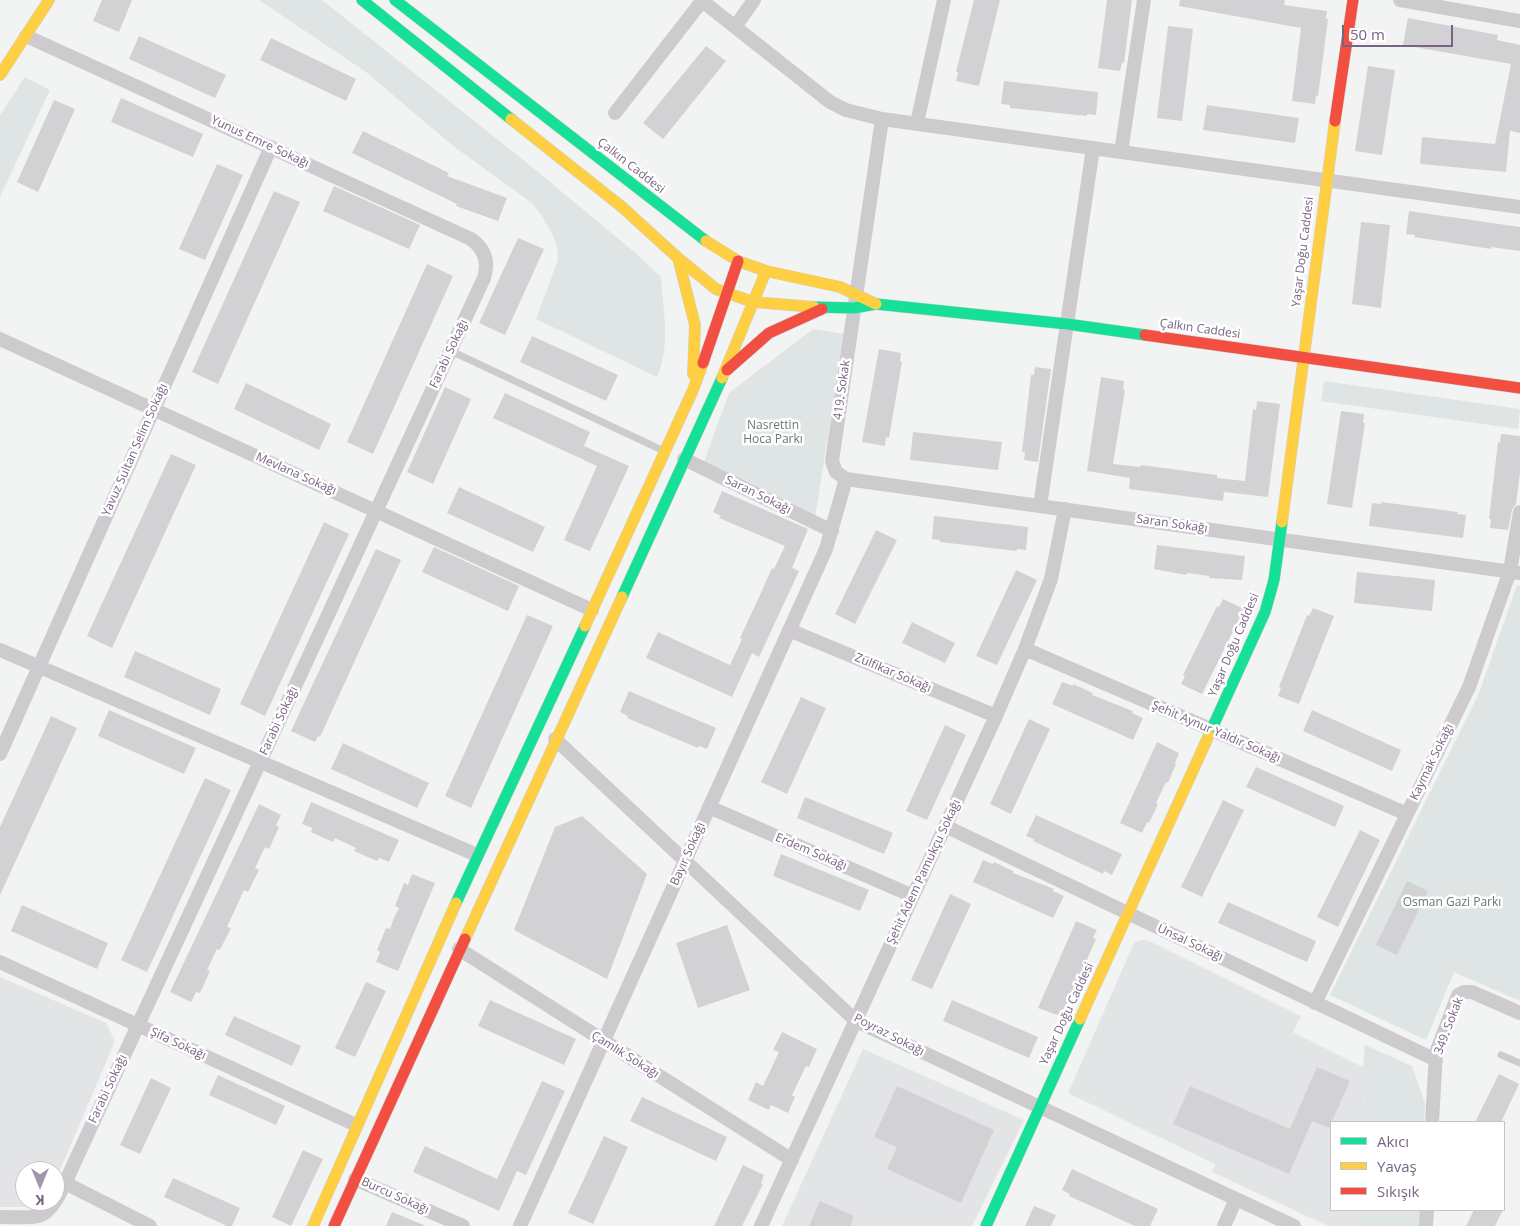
<!DOCTYPE html>
<html>
<head>
<meta charset="utf-8">
<style>
  body { margin:0 }
  #map { position:relative; width:1520px; height:1226px; overflow:hidden; background:#f2f4f3; font-family:"Open Sans",sans-serif }
  canvas { display:block }
  .legend { position:absolute; left:1330px; top:1121px; width:175px; height:90px; box-sizing:border-box; background:#fff; border:1px solid #c9c1ce; margin:0; padding:6px 9px; list-style:none; font-size:15px; color:#796384 }
  .legend li { display:flex; align-items:center; gap:10px; height:25px }
  .legend b { width:25px; border:1px solid #c9c1ce }
  .north { position:absolute; left:15px; top:1161px; width:50px; height:50px; box-sizing:border-box; background:#fff; border:1px solid #c9c1ce; border-radius:50%; rotate:180deg; font-size:14px; font-weight:700; line-height:20px; text-align:center; color:#796384 }
  .north::after { content:''; display:block; margin:auto; width:18px; height:22px; background:#a396ab; clip-path:polygon(50% 0,100% 100%,50% 72%,0 100%) }
  .scale { position:absolute; left:1342px; top:25px; width:111px; height:22px; box-sizing:border-box; border:2px solid #796384; border-top:0; padding-left:6px; font-size:15px; line-height:18px; white-space:nowrap; color:#796384; -webkit-text-stroke:4px #fff; paint-order:stroke }
</style>
</head>
<body>
<div id="map">
<canvas width="1520" height="1226"></canvas>
<ul class="legend">
<li><b style="height:6px;background:#16e098"></b>Akıcı</li>
<li><b style="height:6px;background:#ffcf43"></b>Yavaş</li>
<li><b style="height:6px;background:#f24e42"></b>Sıkışık</li>
</ul>
<div class="north">K</div>
<div class="scale">50 m</div>
</div>
<script>
const context = document.querySelector('canvas').getContext('2d');
context.lineJoin = 'round';
function fill(path, color) { context.fillStyle = color; context.fill(path, 'evenodd'); }
function trace(path, color, width, dash) { context.strokeStyle = color; context.lineWidth = width; context.lineCap = dash ? 'butt' : 'round'; context.setLineDash(dash || []); context.stroke(path); }
function label(font, color, halo, rows, align = 'center') {
  context.font = font + ' "Open Sans",sans-serif'; context.lineWidth = 5; context.setLineDash([]); context.textBaseline = 'middle'; context.strokeStyle = halo; context.fillStyle = color; for (const [text, x, y, turn = 0] of rows) {
    context.save(); context.translate(x, y); context.rotate((+turn || 0) * Math.PI / 180); context.textAlign = isNaN(turn) ? turn : align; if (halo) context.strokeText(text, 0, 0); context.fillText(text, 0, 0); context.restore();
  }
}
const built = new Path2D(`
  M1141 940 1149 941 1301 1016 1293 1032 1363 1067 1364 1122H1331V1210H1364L1355 1226H1328L1212 1172 1215 1164 1068 1093 1134 943Z
  M0 977 106 1023 115 1041 55 1182V1171H25V1201H45L35 1207H0Z
  M863 1049 1024 1120 972 1226H782Z`);
const green = new Path2D(`
  M259 0H322L526 162 638 255 661 277C663 310 671 346 657 377L536 319 558 260 557 247 553 236 542 216 533 204 452 145 366 72Z
  M25 77 50 90 0 197V115Z
  M813 329 844 334 815 518 703 464 729 393Z
  M1324 381 1520 409 1518 429 1321 401Z
  M1517 585 1520 586V1001L1454 972 1426 1040 1330 995 1479 693Z
  M1365 1045 1412 1066 1425 1104 1424 1122H1364L1363 1067Z
  M1364 1210H1421V1226H1355Z`);
const building = new Path2D(`
  M102 0H132L119 32 93 21Z
  M974 0H1000L979 86 956 81 958 72H956Z
  M1107 0H1132L1124 63H1122L1120 71 1098 68Z
  M1180 0H1285L1284 5 1327 11 1326 19H1328L1318 96 1316 95 1315 104 1292 101 1301 28 1179 6Z
  M1408 18 1498 35 1497 40 1520 45V133L1510 131 1506 172 1420 164 1422 137 1495 144 1511 64 1403 45Z
  M1168 26 1193 29 1182 121 1157 118Z
  M139 36 226 75 215 98 129 59Z
  M271 38 356 79 346 101 260 60Z
  M706 46 726 61 663 139 643 123Z
  M1368 66 1395 70 1382 155 1355 151Z
  M1004 81 1098 92 1096 115 1087 114V116L1010 108V105L1001 104Z
  M121 98 203 134 193 157 111 122Z
  M54 100 75 109 38 192 17 182Z
  M1207 105 1299 118 1295 143 1203 130Z
  M363 131 449 173 447 176 507 198 498 221 456 206 457 204 352 153Z
  M217 164 243 175 205 260 179 249Z
  M334 186 420 225 409 249 323 211Z
  M274 191 300 202 218 384 192 372Z
  M1409 211 1520 227V251L1491 247V249L1414 237 1415 235 1406 234Z
  M1361 222 1390 225 1381 308 1352 304Z
  M518 238 544 249 505 335 479 323Z
  M427 264 453 276 373 454 347 442Z
  M532 336 618 375 606 401 520 362Z
  M879 349 901 353 900 361 902 362 889 438 886 437 885 446 862 442Z
  M1035 367 1051 369 1038 462 1024 460 1025 452H1022L1031 375H1034Z
  M1101 377 1124 381 1123 390H1125L1113 464 1140 467 1141 465 1217 475V478L1245 481 1253 409 1256 410 1257 401 1280 404 1268 497 1224 492 1223 501 1129 489 1130 478 1087 471Z
  M246 383 331 424 319 450 234 409Z
  M445 387 471 399 433 484 407 472Z
  M505 393 590 432 584 446 629 466 590 551 564 540 597 466 493 418Z
  M1341 411 1364 414 1363 423H1365L1352 508 1327 504Z
  M913 432 1002 442 998 470 910 460Z
  M1501 434 1520 436V473L1516 504 1512 510 1508 530 1490 528 1491 519H1489L1498 442 1500 443Z
  M171 454 196 465 112 648 87 636Z
  M459 487 545 527 533 552 447 513Z
  M722 491 808 529 792 568 799 571 759 657 752 653 732 697 646 658 658 632 730 665 742 639 740 638 760 595 772 568 774 569 785 546 719 518 721 516 713 512Z
  M1381 502 1458 512 1457 514 1466 515 1463 538 1369 526 1372 503 1381 504Z
  M934 516 1028 527 1026 550 1017 549V551L940 542V540L932 539Z
  M324 522 349 534 265 716 240 704Z
  M876 530 897 540 855 624 835 614Z
  M1157 545 1245 556 1242 580 1209 578V576L1187 573 1186 575 1154 569Z
  M434 547 519 586 508 611 422 572Z
  M376 549 401 560 320 737 318 736 315 742 291 731Z
  M1016 570 1037 580 997 665 976 656Z
  M1357 572 1435 580 1432 611 1354 603Z
  M1223 599 1244 609 1202 694 1181 684 1185 676 1183 675 1217 606 1219 607Z
  M1313 608 1334 616 1299 704 1278 696 1281 688 1279 687 1307 615 1309 616Z
  M527 615 553 626 471 808 445 796Z
  M912 622 955 643 945 663 902 643Z
  M135 651 221 689 210 715 124 677Z
  M1062 682 1073 686V684L1093 693 1092 695 1133 711 1132 713 1143 718 1133 740 1052 704Z
  M629 691 716 728 707 749 699 746 698 748 627 718 628 716 620 712Z
  M801 697 826 708 787 794 761 782Z
  M109 710 196 748 184 774 98 736Z
  M1312 710 1401 750 1392 771 1303 731Z
  M51 716 77 728 0 895V827Z
  M1029 719 1050 729 1011 814 990 804Z
  M945 725 966 735 927 820 906 811Z
  M1157 742 1179 753 1175 763 1176 764 1168 783 1166 782 1156 803 1158 804 1149 823 1147 822 1142 833 1120 823Z
  M343 743 429 783 417 808 331 769Z
  M1256 767 1344 806 1335 827 1246 787Z
  M205 778 231 790 147 972 121 960Z
  M805 797 893 833 884 854 797 818Z
  M1223 800 1244 810 1202 897 1181 887Z
  M311 802 399 840 389 862 379 858 377 861 354 851 356 848 335 838 333 842 311 832 312 828 302 824Z
  M259 804 281 815 276 825 279 827 269 849 265 847 255 868 259 870 248 892 244 890 227 927 231 928 220 950 217 949 207 970 210 971 200 993 196 992 191 1002 170 992Z
  M1036 815 1122 854 1112 875 1104 871 1103 874 1033 841 1034 839 1026 836Z
  M582 816 647 874 607 979 514 930 555 827Z
  M1360 830 1380 840 1338 927 1317 917Z
  M781 854 869 890 860 911 773 876Z
  M983 860 993 864 994 862 1013 871V873L1054 889 1053 891 1064 896 1053 918 973 882Z
  M412 874 435 883 398 971 376 962 380 952 377 950 386 928 390 929 394 918 399 908 395 906 404 883 408 885Z
  M1407 881 1428 891 1397 955 1376 945Z
  M950 894 971 904 932 989 911 980Z
  M1228 902 1316 941 1307 962 1218 923Z
  M22 905 108 943 97 969 11 931Z
  M1076 921 1097 930 1093 938 1096 939 1065 1010 1063 1009 1060 1016 1038 1008Z
  M727 925 750 990 698 1008 676 943Z
  M366 982 386 991 355 1057 335 1048Z
  M490 1000 576 1039 564 1065 478 1026Z
  M952 1000 1038 1037 1029 1058 943 1021Z
  M234 1016 301 1046 292 1066 225 1035Z
  M782 1032 817 1049 809 1067 806 1066 792 1095 795 1097 788 1113 771 1105 769 1110 748 1100 756 1082 763 1086 779 1052 773 1050Z
  M1317 1067 1350 1081 1329 1128 1312 1121 1289 1174 1173 1124 1190 1086 1290 1129Z
  M1499 1074 1519 1084 1501 1122H1475Z
  M218 1075 285 1106 276 1125 209 1095Z
  M151 1078 171 1088 140 1154 120 1145Z
  M542 1081 565 1091 526 1175 517 1171 499 1211 413 1172 425 1146 497 1179Z
  M897 1086 994 1130 961 1203 887 1169 897 1147 874 1137Z
  M642 1097 727 1137 716 1161 630 1121Z
  M604 1136 628 1147 593 1224 568 1213Z
  M303 1150 323 1159 291 1226 272 1217Z
  M743 1165 764 1175 761 1183 763 1184 742 1226H714Z
  M1072 1169 1158 1209 1150 1226H1135L1069 1196 1070 1194 1062 1190Z
  M173 1178 240 1208 232 1226H227L164 1197Z
  M820 1201 854 1216 850 1226H809Z
  M1034 1206 1056 1215 1051 1226H1025Z
  M1474 1210H1503L1495 1226H1466Z
  M392 1212 426 1226H386Z`);
const lane = new Path2D(`
  M451 351 664 451
  M1501 1055 1520 1063`);
const street = new Path2D(`
  M701 0 830 102 846 110 882 119 1520 207
  M1400 0 1520 21
  M735 27 754 0
  M26 36 471 239C485 249 489 262 484 278L65 1183
  M615 113 702 1
  M882 119 832 461 836 472 846 479 1520 573
  M917 123 944 0
  M1121 152 1144 0
  M0 339 592 610
  M684 459 832 531
  M1040 506 1093 148
  M789 630 996 716
  M1025 649 1407 814
  M0 650 477 855
  M555 739 856 1021 1294 1226
  M0 754 271 147
  M709 807 913 896
  M945 826 1436 1060
  M459 949 792 1160
  M0 962 356 1125
  M1315 1003 1469 687 1510 571 1520 512
  M1432 1122 1436 1053 1458 995 1464 992H1472L1520 1013
  M355 1179 463 1226
  M0 1217C41 1217 46 1223 65 1183L150 1226
  M520 1226 826 549 846 479
  M761 1226 996 716 1025 649 1051 579 1065 509
  M1224 1226 1236 1199
  M1426 1226 1427 1210`);
const fast = new Path2D(`
  M362 0 511 119
  M395 0 706 241
  M814 307 854 308 876 304 1067 324 1145 335
  M622 597 722 378
  M1209 735 1265 612 1274 580 1282 522
  M456 903 585 626
  M986 1226 1080 1019`);
const slow = new Path2D(`
  M0 75 49 0
  M511 119 622 207 678 258 716 289 753 302 814 307
  M706 241 738 261 766 271 840 287 876 304
  M678 258 695 325 693 374
  M722 378 766 271
  M1282 522 1335 121
  M585 626 693 390 703 363
  M465 939 622 597
  M1080 1019 1209 735
  M313 1226 456 903`);
const jam = new Path2D(`
  M1335 121 1353 0
  M1145 335 1520 388
  M703 363 738 261
  M727 370 769 333 822 309
  M334 1226 465 939`);
const streetNames = [
  ["Yunus Emre Sokağı",260,142,25],
  ["Çalkın Caddesi",631,166,38],
  ["Yaşar Doğu Caddesi",1303,252,-83],
  ["Çalkın Caddesi",1200,329,8],
  ["Farabi Sokağı",449,354,-65],
  ["419. Sokak",842,390,-82],
  ["Yavuz Sultan Selim Sokağı",135,450,-66],
  ["Mevlana Sokağı",296,474,24],
  ["Saran Sokağı",758,495,26],
  ["Saran Sokağı",1172,524,8],
  ["Yaşar Doğu Caddesi",1234,645,-67],
  ["Zülfikar Sokağı",893,673,23],
  ["Farabi Sokağı",279,721,-65],
  ["Şehit Aynur Yaldır Sokağı",1216,732,23],
  ["Kaymak Sokağı",1432,762,-64],
  ["Erdem Sokağı",811,852,23],
  ["Bayır Sokağı",688,854,-66],
  ["Şehit Adem Pamukçu Sokağı",924,872,-65],
  ["Ünsal Sokağı",1190,943,25],
  ["Yaşar Doğu Caddesi",1067,1014,-65],
  ["349. Sokak",1449,1026,-69],
  ["Poyraz Sokağı",889,1035,27],
  ["Şifa Sokağı",178,1044,25],
  ["Çamlık Sokağı",625,1055,32],
  ["Farabi Sokağı",108,1089,-65],
  ["Burcu Sokağı",395,1196,24]
];
const parkNames = [
  ["Nasrettin",773,426],
  ["Hoca Parkı",773,440],
  ["Osman Gazi Parkı",1452,903]
];
fill(built, '#e3e4e5');
fill(green, '#dee5e4');
fill(building, '#d2d2d4');
trace(fast, '#d1d0d2', 12);
trace(slow, '#d1d0d2', 12);
trace(jam, '#d1d0d2', 12);
trace(lane, '#cdcbce', 7);
trace(street, '#cdcbce', 14);
trace(fast, '#16e098', 11);
trace(slow, '#ffcf43', 11);
trace(jam, '#f24e42', 11);
label('12px', '#796384', '#fff', streetNames);
label('12px', '#627a7b', '#fff', parkNames);
</script>
</body>
</html>
